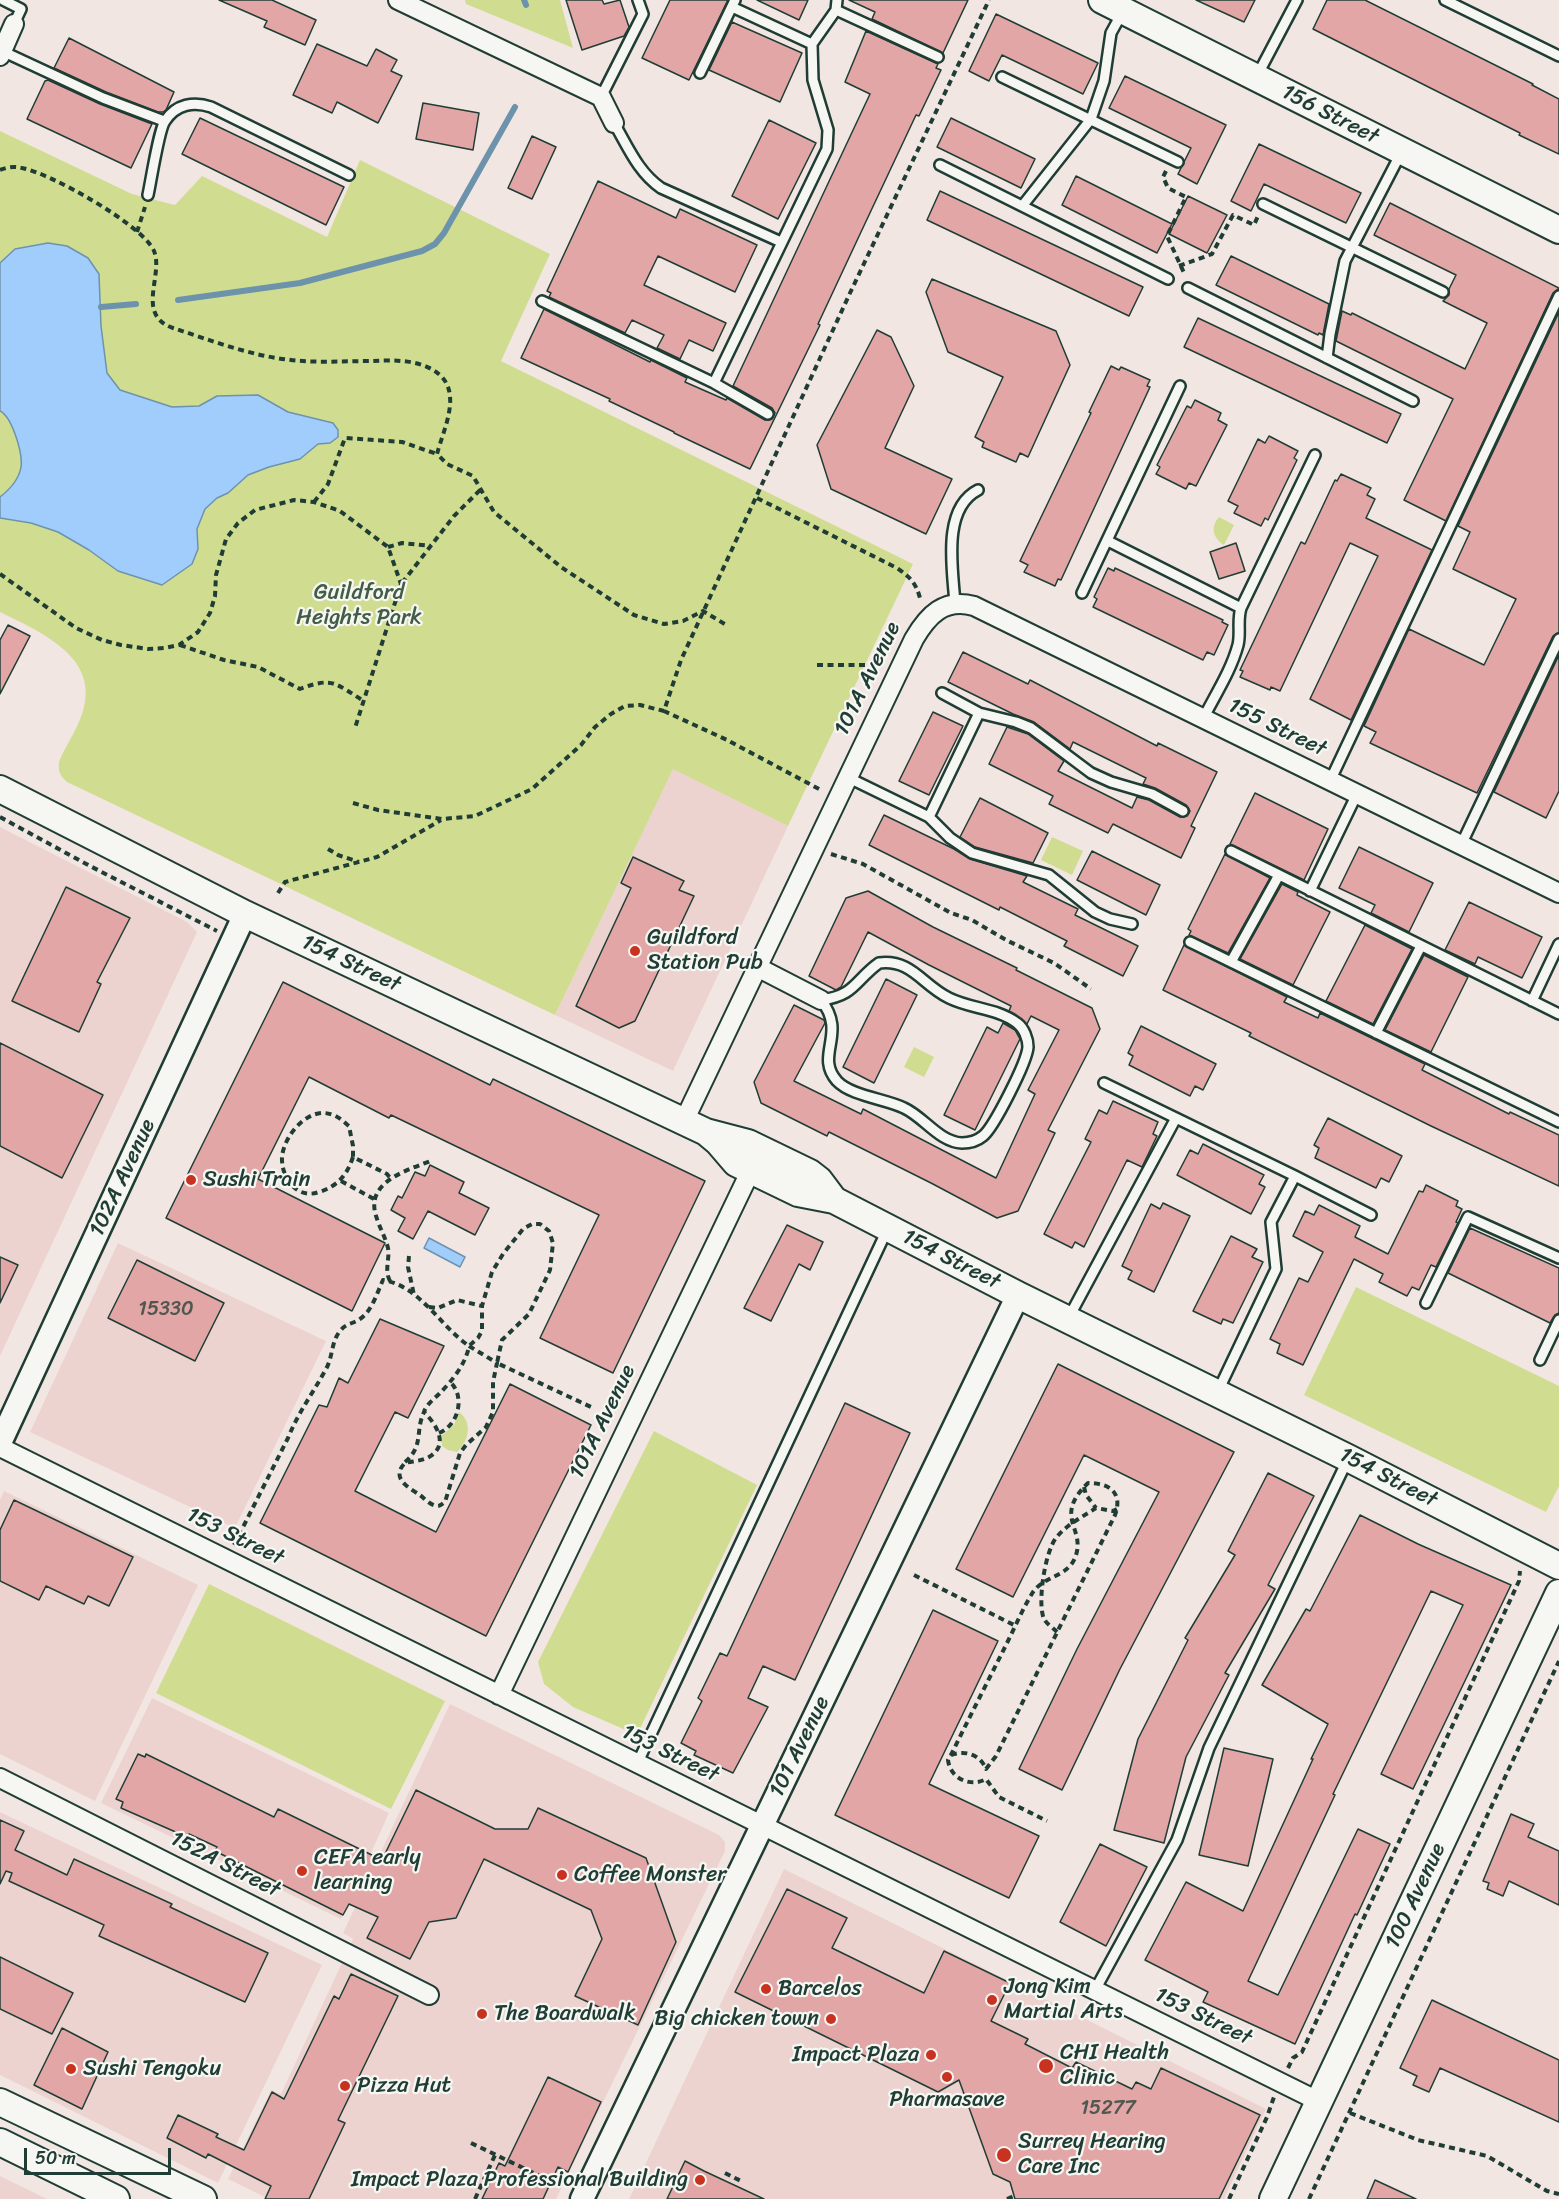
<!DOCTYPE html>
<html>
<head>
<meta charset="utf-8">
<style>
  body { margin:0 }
  #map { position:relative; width:1559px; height:2199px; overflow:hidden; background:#f2e6e3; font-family:Sriracha,sans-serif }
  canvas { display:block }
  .scale { position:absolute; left:24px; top:2148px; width:147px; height:27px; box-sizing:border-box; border:3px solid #1f3d34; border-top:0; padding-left:8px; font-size:18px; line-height:21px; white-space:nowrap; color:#1f3d34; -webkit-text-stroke:4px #f6f6f2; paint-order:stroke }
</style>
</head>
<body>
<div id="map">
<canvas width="1559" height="2199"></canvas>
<div class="scale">50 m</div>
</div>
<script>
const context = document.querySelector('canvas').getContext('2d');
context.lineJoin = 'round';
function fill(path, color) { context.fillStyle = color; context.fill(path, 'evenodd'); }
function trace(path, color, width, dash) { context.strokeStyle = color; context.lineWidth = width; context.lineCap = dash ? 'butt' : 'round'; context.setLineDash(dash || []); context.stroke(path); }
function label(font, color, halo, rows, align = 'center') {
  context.font = font + ' Sriracha,sans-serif'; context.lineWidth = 4.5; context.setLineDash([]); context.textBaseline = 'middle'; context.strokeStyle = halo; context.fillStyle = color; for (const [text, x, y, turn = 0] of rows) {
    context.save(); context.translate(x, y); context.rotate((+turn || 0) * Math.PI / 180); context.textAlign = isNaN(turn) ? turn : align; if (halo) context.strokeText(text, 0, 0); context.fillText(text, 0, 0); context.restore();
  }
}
const built = new Path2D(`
  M673 768 788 826 673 1071 555 1015Z
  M0 827 187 922 197 932 0 1356Z
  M118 1243 326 1341 235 1528 30 1432Z
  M4 1491 198 1585 95 1801 0 1754V1500Z
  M152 1698 389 1813 341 1919 101 1803Z
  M450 1704 719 1835 725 1842V1851L556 2199H269L228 2179 271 2090 281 2094 353 1939 343 1933Z
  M0 1812 322 1965 218 2183 0 2075Z
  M784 1869 1266 2109 1224 2199H629Z
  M0 2176 47 2199H0Z`);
const green = new Path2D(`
  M465 0H560L573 48 466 4Z
  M0 131 132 194 175 205 202 176 327 237 360 160 550 254 501 361 913 564 788 826 673 769 555 1015 67 782C60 776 58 771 59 762 66 744 80 726 84 707 97 655 38 631 0 612Z
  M1219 517 1234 525 1224 545C1213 538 1210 527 1219 517Z
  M1052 837 1083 851 1072 875 1041 860Z
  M914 1047 934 1057 924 1077 904 1067Z
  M1356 1287 1559 1386V1486L1546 1512 1304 1395Z
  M459 1412C473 1422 469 1441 457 1452L448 1450 442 1446V1435L454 1425Z
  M654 1431 757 1485 637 1735 573 1707 544 1684 538 1662Z
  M209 1584 445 1701 391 1809 156 1693Z`);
const water = new Path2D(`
  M48 243 67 246 88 258 99 274 101 326 107 373 120 390 172 407 199 406 217 396 258 395 288 412 333 423 338 430V437L330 443 318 444 300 459 269 467 248 475 228 493 217 498 205 509 197 529 198 549 192 564 162 585 118 571 89 550 58 532 31 523 0 518V497C9 490 19 479 21 467 23 453 12 417 0 411V263L15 249Z
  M429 1238 465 1257 460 1267 424 1248Z`);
const stream = new Path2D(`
  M524 0 526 5
  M178 300 300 283 422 251 435 244 444 233 515 107
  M101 307 136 304`);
const building = new Path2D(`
  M219 0H272L316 20 305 45 264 27 267 21Z
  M566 0H602L604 4 620 0 629 27 624 36 582 50Z
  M670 0H728L689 80 642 58Z
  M757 0H808L799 20Z
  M849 0H968L943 53 872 19 875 12Z
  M1196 0H1255L1244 22Z
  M1327 0H1365L1533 84 1532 85 1559 99V154L1519 135 1520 133 1313 29Z
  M996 14 1098 63 1083 94 1002 55 989 81 969 71Z
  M732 22 802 53 780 102 709 70Z
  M866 31 938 64 936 68 941 70 919 116 916 115 861 232 818 324 820 325 750 469 674 433V432L609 401 610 399 521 358 544 309 650 362 651 360 687 378 685 382 726 400 727 398 765 420 772 419 775 413 772 408 733 386 870 94 845 82Z
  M69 38 174 92 166 110 163 112H158L106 92 54 68Z
  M317 44 367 66 376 49 397 60 391 71 402 76 378 123 337 102 332 113 293 95Z
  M1125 76 1226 125 1197 184 1178 174 1191 148 1109 108Z
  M48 80 100 104 152 124 131 168 27 119 45 81Z
  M423 103 479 113 473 150 416 139Z
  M200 118 344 187 326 225 182 154Z
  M951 118 1035 159 1021 188 937 147Z
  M769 120 816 143 778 219 732 196Z
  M532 136 556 147 532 199 508 188Z
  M1259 144 1361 193 1346 223 1264 184 1251 211 1231 201Z
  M1076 176 1172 224 1157 253 1062 205Z
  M598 181 676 218 680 209 757 245 735 292 658 256 644 285 726 323 713 351 689 340 680 359 657 348 664 335 632 320 625 333 549 297 551 293 547 291Z
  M940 191 1143 287 1129 316 927 220Z
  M1188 196 1227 215 1207 253 1169 234Z
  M1390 203 1559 288 1553 293 1446 521 1404 500 1453 399 1336 341 1342 311 1351 315 1352 313 1465 369 1487 323 1443 301 1449 295V289L1456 275 1374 235Z
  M1231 256 1329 304 1323 335 1319 333 1318 335 1216 285Z
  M932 279 1056 331 1070 365 1028 457 1020 453 1016 462 982 447 984 442 975 437 1003 377 948 352 926 292Z
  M1559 312V632L1553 636 1477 793 1370 743 1376 732 1364 726 1409 629 1484 665 1516 599 1453 569 1470 532 1458 526Z
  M1198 318 1401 414 1387 443 1184 347Z
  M877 330 891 337 914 386 885 448 952 479 926 534 831 489 817 445Z
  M1111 366 1119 370 1121 367 1150 380 1147 386 1150 387 1061 580 1058 579 1055 586 1024 572 1028 565 1020 561 1091 413 1089 412Z
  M1195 400 1221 413 1218 420 1227 425 1196 486 1189 483 1186 489 1156 474 1160 467 1157 465 1187 406 1191 408Z
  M1269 436 1298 451 1294 458 1297 460 1268 520 1265 518 1261 526 1234 513 1238 506 1228 501 1258 439 1265 443Z
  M1341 474 1371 488 1367 495 1375 499 1366 518 1432 550 1351 720 1310 699 1378 556 1350 543 1280 691 1271 687 1270 690 1240 677 1243 671 1240 670 1301 542 1305 544 1335 480 1337 481Z
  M1236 543 1245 571 1219 579 1210 552Z
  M1108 568 1114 571 1115 568 1223 620 1222 622 1228 625 1214 655 1207 652 1203 660 1093 607 1097 599 1094 597Z
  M8 625 30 636 0 694V640Z
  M963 652 1028 684 1030 680 1157 746 1158 743 1217 772 1191 826 1195 828 1181 858 1113 824 1108 833 1049 804 1053 796 989 764 1007 727 1028 734 1064 761 1058 771 1132 808 1137 797 1149 800 1180 817 1187 816 1190 811 1186 805 1155 788 1143 784 1146 778 1073 742 1070 749 1034 722 1013 714 948 682Z
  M1559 655V791L1546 818 1494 792Z
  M933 712 963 726 929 795 899 781Z
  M1255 793 1328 829 1304 880 1230 844Z
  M980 798 1048 833 1033 863 975 847 960 837Z
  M884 815 954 849 970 859 1027 876 1023 882 1078 909 1075 915 1138 946 1123 976 1064 946 1067 941 1000 907 999 910 869 845Z
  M1359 847 1433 883 1409 932 1371 913 1375 905 1339 888Z
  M1092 851 1160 885 1146 915 1077 880Z
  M1225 854 1270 878 1228 953 1189 935 1191 931 1188 929Z
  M633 857 684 881 679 890 694 896 635 1021 619 1028 576 1006 631 888 621 883Z
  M1282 884 1298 892 1297 895 1330 912 1293 985 1240 959Z
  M66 887 130 918 97 982 101 984 79 1032 12 1001Z
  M868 891 933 927 1017 968 1016 970 1092 1008 1100 1029 1048 1130 1055 1133 1018 1211 997 1218 931 1183 829 1132 827 1136 761 1103 754 1082 794 1005 824 1020 825 1023 794 1081 861 1114 863 1109 996 1178 1035 1094 1028 1090 1059 1030 1031 1016 1027 1024 1009 1011 1011 1006 929 965 868 932 841 987 836 990 809 976 846 898Z
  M1469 902 1542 937 1522 978 1478 957 1475 964 1445 950Z
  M1365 925 1412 949 1373 1024 1326 1001Z
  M1184 945 1287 997 1284 1002 1318 1018 1320 1013 1425 1064 1422 1070 1432 1075 1509 1114 1510 1112 1559 1135V1186L1431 1126 1249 1036 1251 1033 1163 990Z
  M1424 955 1468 977 1431 1052 1385 1030Z
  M886 979 917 995 874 1083 843 1067Z
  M283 982 490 1085 493 1079 705 1181 613 1373 540 1338 599 1215 391 1115 389 1118 309 1077 258 1179 385 1243 352 1311 166 1218Z
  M1003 1023 1015 1030 1020 1039 975 1130 944 1115 987 1027 998 1033Z
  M1141 1026 1216 1064 1203 1090 1195 1086 1190 1096 1129 1065 1133 1056 1128 1053Z
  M0 1043 103 1095 62 1178 0 1146Z
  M1113 1101 1158 1122 1153 1134 1157 1136 1142 1167 1127 1160 1084 1247 1075 1242 1072 1248 1044 1234 1091 1142 1085 1139 1099 1110 1107 1114Z
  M1328 1118 1402 1156 1389 1182 1381 1178 1376 1188 1315 1158 1319 1148 1314 1145Z
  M1203 1144 1264 1175 1259 1184 1265 1187 1251 1214 1177 1175 1190 1150 1198 1154Z
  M430 1165 464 1182 459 1193 489 1208 475 1235 428 1211 413 1239 398 1231 405 1218 391 1210 398 1196 402 1198 415 1172 425 1176Z
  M1426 1185 1458 1201 1456 1206 1462 1209 1456 1222 1458 1223 1436 1267 1431 1265 1419 1290 1412 1287 1407 1296 1379 1282 1383 1274 1354 1259 1303 1365 1277 1353 1280 1344 1270 1339 1299 1278 1308 1282 1323 1252 1293 1236 1305 1211 1314 1215 1319 1205 1360 1226 1355 1237 1388 1254 1419 1191 1423 1192Z
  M1163 1203 1190 1216 1154 1292 1128 1279 1132 1271 1122 1266 1151 1204 1160 1209Z
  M787 1225 823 1242 810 1270 799 1264 771 1321 744 1308Z
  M1470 1228 1559 1268V1313L1555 1315 1550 1323 1448 1273Z
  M1231 1236 1257 1249 1252 1257 1263 1262 1233 1323 1223 1319 1221 1324 1193 1311Z
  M0 1257 18 1265 0 1303Z
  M137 1260 224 1303 195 1361 108 1318Z
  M380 1319 444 1346 408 1418 395 1412 355 1491 436 1532 510 1384 591 1425 486 1636 260 1523 319 1405 327 1407 339 1378 348 1383Z
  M1058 1364 1234 1452 1120 1669 1062 1790 1019 1769 1077 1649 1159 1492 1084 1455 1013 1597 956 1569Z
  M845 1403 910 1433 795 1680 763 1666 748 1698 768 1707 733 1773 694 1755 696 1751 681 1743 702 1701 698 1698 720 1653 727 1656Z
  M1268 1473 1314 1496 1268 1585 1275 1589 1225 1673 1229 1675 1186 1757 1164 1843 1114 1830 1138 1739 1188 1640 1185 1638 1235 1555 1228 1551Z
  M14 1500 133 1557 109 1606 88 1596 84 1604 46 1586 39 1600 0 1581V1530Z
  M1360 1515 1418 1544 1511 1585 1413 1789 1381 1774 1463 1605 1431 1591 1333 1794 1335 1795 1248 1981 1278 1995 1358 1829 1390 1844 1357 1915 1355 1914 1295 2044 1203 2002 1208 1992 1145 1960 1186 1882 1243 1911 1313 1759H1311L1328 1724 1262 1685 1306 1609 1310 1611Z
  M933 1610 998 1641 929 1784 1039 1836 1009 1898 835 1815Z
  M1224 1748 1273 1759 1248 1866 1199 1855Z
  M138 1754 145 1757 146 1754 274 1817 278 1809 382 1860 416 1790 495 1829H528L538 1808 646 1858 676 1942 638 2025 575 1996 602 1939 591 1910 484 1859 456 1918 429 1922 410 1959 367 1938 378 1917 349 1904 343 1915 215 1851 217 1847 189 1834 187 1837 121 1808 123 1802 116 1799Z
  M1511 1814 1534 1824 1528 1837 1559 1851V1905L1509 1881 1503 1896 1487 1889 1489 1883 1483 1881Z
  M0 1820 24 1831 15 1850 67 1875 74 1859 172 1904 170 1907 268 1953 245 2002 99 1936 104 1925 9 1881 12 1873 6 1871 0 1884Z
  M1100 1844 1147 1867 1106 1946 1060 1922Z
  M787 1889 847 1918 832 1948 924 1993 944 1951 1010 1983 991 2021 1028 2039 1025 2044 1072 2068 1076 2062 1132 2089 1136 2082 1151 2089 1161 2068 1260 2115 1219 2199H1015L1010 2182 993 2174 959 2080 938 2092 735 1992Z
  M0 1957 73 1993 52 2034 0 2009Z
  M351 1974 398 1996 338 2120 345 2123 309 2199H265L271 2186 208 2154 206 2158 167 2138 178 2115 218 2134 216 2137 244 2150 272 2092 284 2099 334 1996 339 1999Z
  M1432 2000 1559 2060V2122L1440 2068 1429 2092 1413 2085 1417 2076 1400 2068Z
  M62 2028 108 2052 82 2109 34 2085Z
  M548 2077 601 2102 568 2172 558 2167 543 2199H482L499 2163 505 2166Z
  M685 2161 704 2171 764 2199H667Z
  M1375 2180 1416 2199H1367Z`);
const path = new Path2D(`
  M0 170C8 167 14 166 22 168 50 173 143 225 154 251 164 275 135 315 173 328 210 340 251 356 291 360 318 363 345 361 372 361 395 360 423 359 441 376 461 396 443 431 437 454L447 464 473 476 494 512 561 567 634 615 664 624 683 621 703 611 728 626
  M1166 171 1163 177 1168 188 1186 197 1167 236 1185 275
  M137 232 145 207
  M1179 266 1212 254 1233 215 1254 225 1258 216
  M757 498 897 568C910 577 916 583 920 598
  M314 502 328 484 345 438 402 442 437 454
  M388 547 402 543 431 546
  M0 574 76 628 102 640 121 645 148 649 164 648 179 645 198 632 210 613 215 596 216 575 226 539 238 523 255 510 294 500 314 502 340 511 388 547 401 584 355 728
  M402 583 454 516 480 490
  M180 645 224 660 258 667 300 689C334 676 335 684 364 701
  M817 665H876
  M819 789 727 740 664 711 681 660 850 293 989 0
  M353 803 378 810 442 819 475 816 532 789 581 745 595 727 611 714 625 706 640 705 664 711
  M0 817 90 866 217 931
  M328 849 338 855 359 862
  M831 854 863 864 951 913 972 920 1006 940 1054 963 1091 989
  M278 893 285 882 377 857 441 820
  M353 1157C347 1175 338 1186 319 1192 297 1200 281 1178 282 1157 284 1135 309 1105 333 1115 339 1117 344 1122 349 1126L353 1146V1157L387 1174 391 1179
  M341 1181 374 1199
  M409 1256 408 1267 414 1295
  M390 1281C384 1270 390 1259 388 1248 385 1236 378 1225 375 1212 368 1180 411 1169 433 1160
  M429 1307 438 1308 457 1300 482 1306
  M469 1346 497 1363 493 1382V1412L486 1427 466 1445 460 1453 445 1502C442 1504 441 1506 437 1506 430 1505 425 1499 420 1495 409 1488 390 1478 405 1463 413 1461 422 1461 429 1457 450 1445 436 1424 424 1412 426 1405 433 1400 439 1394 451 1382 466 1364 469 1346Z
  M439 1433C459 1425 466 1395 449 1381
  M405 1462C424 1446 415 1431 424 1412
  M1084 1487 1086 1495 1096 1508
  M234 1545 288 1438C298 1413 313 1393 326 1369 333 1357 331 1342 340 1331 346 1323 353 1324 360 1319 372 1311 377 1293 383 1280 420 1286 440 1326 469 1346L478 1338 482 1331V1306L492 1272 503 1254 523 1229 532 1224H540L549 1231 553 1243 550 1270 529 1314 502 1340 497 1363 591 1407
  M914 1575 1016 1626
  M1057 1632C1053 1628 1047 1624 1044 1619 1037 1603 1045 1552 1056 1538 1066 1525 1082 1517 1096 1508L1113 1511 1117 1509
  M951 1755C965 1750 980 1754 986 1769L996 1756 1115 1515C1123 1493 1110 1483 1088 1483 1052 1518 1087 1528 1075 1558 1067 1577 1044 1576 1033 1592 1023 1608 1015 1627 1006 1645 988 1681 969 1718 951 1755L948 1760C950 1778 970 1788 986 1779L999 1797 1047 1821
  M1288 2068 1293 2058 1302 2052 1519 1581 1520 1571
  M1350 2113 1418 2140 1487 2156 1547 2191 1559 2194
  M471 2143 565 2188
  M725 2173 741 2181
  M475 2199 495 2155
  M1007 2199 1014 2196
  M1229 2199 1267 2117 1274 2097
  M1309 2199 1559 1661`);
const service = new Path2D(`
  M3 0 21 9 14 24
  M1445 0 1559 56
  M836 10 938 57
  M812 44 836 10 837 0
  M2 51 103 98 164 121
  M700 73 735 0
  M1257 76 1297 0
  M1002 77 1178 162
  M601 97 643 14 638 0
  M614 123C628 147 638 172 661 188L781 242
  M940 165 1168 279
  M148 195C151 181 159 129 165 121 176 104 194 101 211 107L349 175
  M1263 204 1443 292
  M1023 205 1091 119 1104 81 1111 33 1122 13
  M1188 288 1413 401
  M542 301 714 383 827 149 828 130 813 80 812 44 732 7
  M1327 358 1330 334 1345 261 1401 153
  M714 383 768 414
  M1108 541 1241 608
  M1082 593 1180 386
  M955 604C953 571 941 509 978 490
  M942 693 979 713 1016 722 1031 728 1091 773 1111 782 1152 794 1183 811
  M1203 719C1215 695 1231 671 1238 645 1241 633 1237 620 1241 608L1315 455
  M847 777 929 817 950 838 972 853 1049 875 1095 912 1110 919 1132 924
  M1330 781 1559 296
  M929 817 979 713
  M1461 845 1559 639
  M1231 851 1559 1014
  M1310 891 1357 794
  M1190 942 1559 1122
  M1231 962 1279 875
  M879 963C912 959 922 985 949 998 971 1009 997 1008 1017 1023 1024 1028 1028 1039 1028 1047 1027 1062 994 1127 983 1136 977 1141 969 1143 962 1143 939 1142 924 1117 904 1108 886 1099 851 1096 837 1081 814 1055 848 1034 821 1000 855 996 855 980 879 963Z
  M1532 1001 1559 944
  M1376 1033 1421 946
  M1104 1083 1295 1176 1371 1215
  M1426 1303 1468 1217 1559 1258
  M1069 1317 1176 1118
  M1540 1360 1559 1320
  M1218 1391 1276 1269 1271 1222 1295 1176
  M637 1764 888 1228
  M1095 1990 1177 1840 1209 1748 1348 1459`);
const minor = new Path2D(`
  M398 0 601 97 614 123
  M0 56 14 24
  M757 967 821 1000
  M684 1121 914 639C928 615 944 598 974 606L1559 893
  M0 1447 1320 2102
  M499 1695 751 1170
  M0 1778 429 1995`);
const tertiary = new Path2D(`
  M0 1443 245 914
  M582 2199 1018 1295`);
const secondary = new Path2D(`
  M1102 0 1559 230
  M0 789 245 914 706 1132 748 1143 810 1173 819 1180 834 1200
  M706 1132 718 1142 736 1163 798 1193 834 1200 1018 1295 1348 1458 1559 1566
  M0 2102 203 2199
  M0 2142 116 2199
  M1273 2199 1559 1593`);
const markers = [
  [635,951,6,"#c8321e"],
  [191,1180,6,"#c8321e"],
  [302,1871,6,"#c8321e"],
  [562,1875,6,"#c8321e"],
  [766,1989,6,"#c8321e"],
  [992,2000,6,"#c8321e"],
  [482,2014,6,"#c8321e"],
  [831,2019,6,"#c8321e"],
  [931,2055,6,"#c8321e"],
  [1046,2066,8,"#c8321e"],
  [71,2069,6,"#c8321e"],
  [947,2077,6,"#c8321e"],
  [345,2086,6,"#c8321e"],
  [1004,2155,8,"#c8321e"],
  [700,2180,6,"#c8321e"]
];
const numberNames = [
  ["15330",166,1310],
  ["15277",1108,2109]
];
const streetNames = [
  ["156 Street",1330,115,27],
  ["101A Avenue",868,679,-64],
  ["155 Street",1277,728,26],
  ["154 Street",351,964,25],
  ["102A Avenue",123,1178,-65],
  ["154 Street",951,1260,27],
  ["101A Avenue",603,1422,-64],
  ["154 Street",1388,1478,27],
  ["153 Street",235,1537,26],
  ["101 Avenue",800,1747,-64],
  ["153 Street",670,1754,26],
  ["152A Street",225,1865,27],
  ["100 Avenue",1416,1896,-65],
  ["153 Street",1203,2017,26]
];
const parkNames = [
  ["Guildford",359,593],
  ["Heights Park",359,618]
];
const poiNames = [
  ["Guildford",647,938],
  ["Station Pub",647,963],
  ["Sushi Train",203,1180],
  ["CEFA early",314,1858],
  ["learning",314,1883],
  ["Coffee Monster",574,1875],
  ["Jong Kim",1004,1987],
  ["Martial Arts",1004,2012],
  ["Barcelos",778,1989],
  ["The Boardwalk",494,2014],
  ["Big chicken town",819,2019,"right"],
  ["CHI Health",1060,2053],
  ["Clinic",1060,2078],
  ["Impact Plaza",919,2055,"right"],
  ["Sushi Tengoku",83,2069],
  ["Pizza Hut",357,2086],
  ["Pharmasave",947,2100,"center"],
  ["Surrey Hearing",1018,2142],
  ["Care Inc",1018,2167],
  ["Impact Plaza Professional Building",688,2180,"right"]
];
fill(built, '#edd3d0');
fill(green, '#d0dd90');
fill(water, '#a1cdfc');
trace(water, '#6d93ac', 1.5);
trace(stream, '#6d93ac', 6);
fill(building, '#e1a6a5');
trace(building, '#1f3d34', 1.5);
trace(service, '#1f3d34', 14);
trace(minor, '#1f3d34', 22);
trace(tertiary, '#1f3d34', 27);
trace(secondary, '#1f3d34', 30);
trace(path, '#1f3d34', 4, [6, 4.5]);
trace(service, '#f6f6f2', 9);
trace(minor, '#f6f6f2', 18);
trace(tertiary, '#f6f6f2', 22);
trace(secondary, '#f6f6f2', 26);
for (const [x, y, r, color] of markers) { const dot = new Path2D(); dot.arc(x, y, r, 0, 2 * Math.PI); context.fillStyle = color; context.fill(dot); trace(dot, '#f6f6f2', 2); }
label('20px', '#505750', null, numberNames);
label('22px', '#1f3d34', '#f6f6f2', streetNames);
label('22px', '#425d46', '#f6f6f2', parkNames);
label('22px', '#1f3d34', '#f6f6f2', poiNames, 'left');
</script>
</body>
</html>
